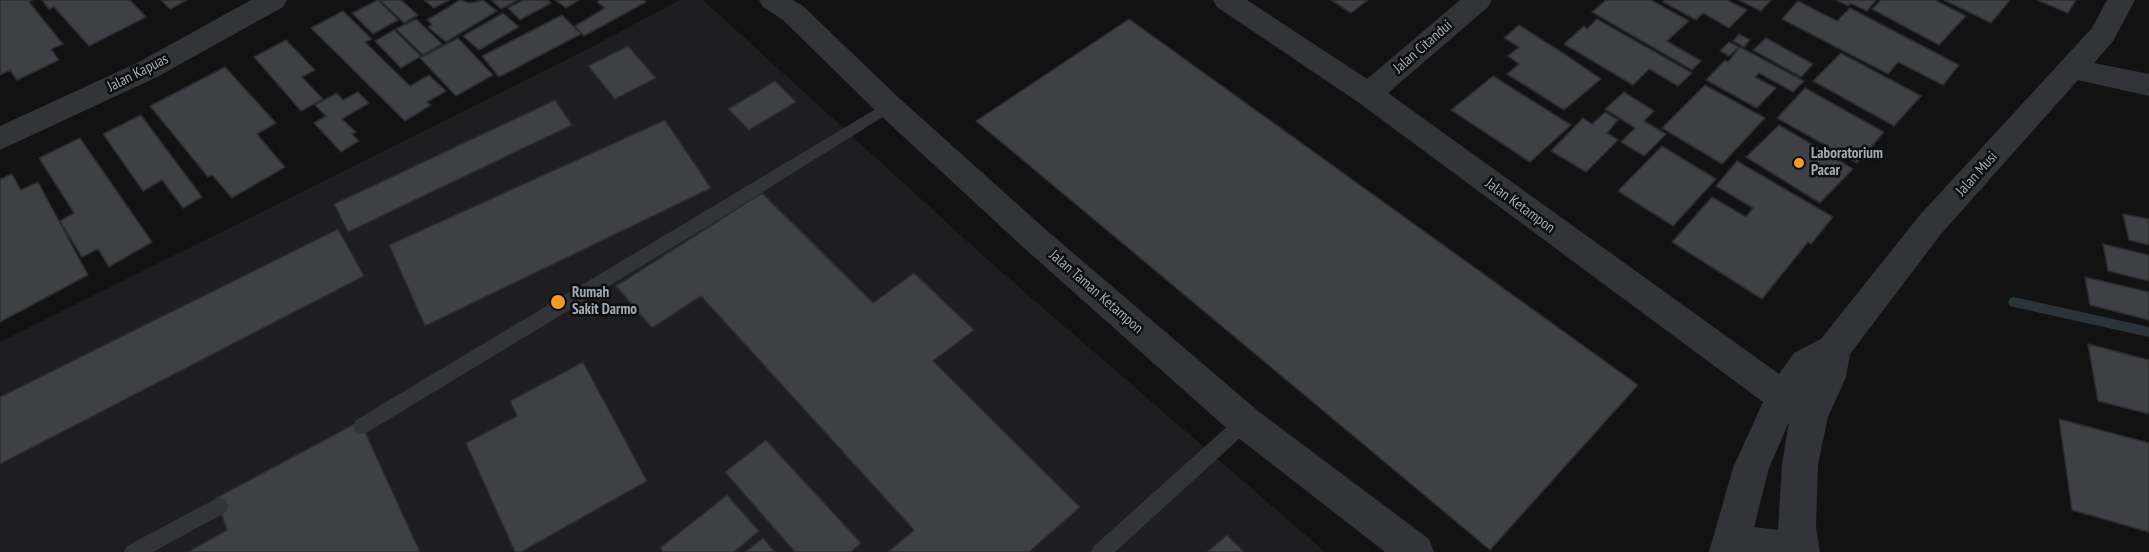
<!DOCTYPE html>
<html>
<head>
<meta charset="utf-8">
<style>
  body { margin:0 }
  canvas { display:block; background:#121213 }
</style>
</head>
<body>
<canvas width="2149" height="552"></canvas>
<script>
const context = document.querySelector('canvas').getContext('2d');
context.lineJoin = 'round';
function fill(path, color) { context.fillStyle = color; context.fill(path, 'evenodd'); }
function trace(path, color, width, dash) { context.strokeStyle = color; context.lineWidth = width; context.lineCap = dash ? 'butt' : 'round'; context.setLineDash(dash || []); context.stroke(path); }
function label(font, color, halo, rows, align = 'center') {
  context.font = font + ' "PT Sans Narrow",sans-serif'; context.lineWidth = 5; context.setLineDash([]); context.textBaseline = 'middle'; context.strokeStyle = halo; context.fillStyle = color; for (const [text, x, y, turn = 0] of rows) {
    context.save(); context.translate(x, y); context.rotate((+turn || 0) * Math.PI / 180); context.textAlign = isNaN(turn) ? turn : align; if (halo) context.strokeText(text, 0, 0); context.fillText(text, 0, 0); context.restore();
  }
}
const built = new Path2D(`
  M680 0H703L990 262 1325 552H0V342L565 61Z`);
const stream = new Path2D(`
  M2014 297 2149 327V337L2014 307 2010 306 2008 302 2010 298Z`);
const building = new Path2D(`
  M0 0H33L29 2 63 44 51 49 59 60 17 80 10 70 0 75Z
  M42 0H130L146 17 89 46 54 7 49 9Z
  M161 0H187L170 9Z
  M378 0 398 20 373 34 352 13Z
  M380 0H401L418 15 404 23Z
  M424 0H449L434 8Z
  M460 0 470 3 483 0 497 11 446 42 428 27 432 25 427 20Z
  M491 0H518L501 9Z
  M523 0H548L551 3 520 20 508 8Z
  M555 0H579L566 8Z
  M600 0H644L646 2 584 36 575 26 605 8 597 2Z
  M1331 0H1368L1351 13Z
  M1606 0H1651L1689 21 1667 41 1701 61 1692 70 1592 12Z
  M1665 0H1727L1747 10 1729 28 1703 13 1696 20 1663 2Z
  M1739 0H1771L1761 11Z
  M1836 0H1876L1867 11 1850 3 1848 6Z
  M1881 0H1935L1966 16 1939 45 1872 9Z
  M1944 0H2010L1991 23Z
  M2037 0H2076L2068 13Z
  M1798 1 1837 21 1850 8 1959 65 1943 85 1898 62 1888 74 1782 19Z
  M343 11 372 39 365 42 410 86 429 75 446 91 427 102 431 105 405 121 311 28Z
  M503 13 519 27 479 50 463 36Z
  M562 15 581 34 499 77 482 56Z
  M416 19 442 44 423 55 396 29Z
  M1129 19 1638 385 1490 550 976 121Z
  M1597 19 1692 73 1678 86 1649 69 1633 85 1564 44 1584 26 1587 29Z
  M1519 25 1566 55 1601 79 1564 110 1507 74 1519 64 1508 56 1519 47 1504 38Z
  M394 30 421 56 401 68 375 41Z
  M1739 34 1750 40 1744 47 1733 41Z
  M458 38 493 75 456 96 420 58Z
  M1766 38 1813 64 1801 77 1753 50Z
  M286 40 315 70 302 77 323 99 301 111 254 57Z
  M1729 42 1739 47 1729 56 1720 51Z
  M628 46 656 78 615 99 588 66Z
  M1740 47 1804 81 1793 92 1759 73 1755 77 1776 88 1757 108 1706 80 1725 60 1728 62Z
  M1841 53 1921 96 1894 126 1813 81Z
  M225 67 276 123 257 134 285 167 232 198 212 175 208 177 150 106Z
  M1493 76 1571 125 1530 162 1451 110Z
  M775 81 796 102 749 130 728 109Z
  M1705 85 1765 118 1722 164 1662 128Z
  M1805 88 1884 132 1857 163 1777 118Z
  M358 92 369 103 342 119 356 132 352 134 359 141 341 152 314 123 326 116 315 105 337 93 343 100Z
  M1624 92 1654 111 1644 121 1666 134 1644 156 1621 142 1635 128 1605 109Z
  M555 100 572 125 348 232 334 204Z
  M1605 112 1618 120 1607 133 1618 140 1586 172 1551 151 1583 118 1592 124Z
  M141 115 202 197 183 208 162 180 143 191 103 134Z
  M665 120 711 188 425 326 389 245Z
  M1779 125 1853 169 1820 203 1746 157Z
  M80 138 152 242 109 267 98 249 82 257 60 221 74 213 39 158Z
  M1662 146 1716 179 1673 226 1618 191Z
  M1737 161 1833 217 1811 244 1808 242 1762 299 1672 242 1712 197 1746 217 1753 208 1716 186Z
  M12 174 21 190 38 182 88 275 0 322V179Z
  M762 193 873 303 914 273 974 330 933 361 1080 507 1029 552H888L914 530 701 296 652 328 616 286Z
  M2123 214 2149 219V245L2129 240Z
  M338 229 364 276 0 464V397Z
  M2103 244 2149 255V281L2108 271Z
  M2085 277 2149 292V320L2090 305Z
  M2088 344 2149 360V414L2098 401Z
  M583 362 647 481 521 552H515L466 443 517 416 510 401Z
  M2059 419 2149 443V532L2072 510Z
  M360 421 420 552H188L227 530 216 498Z
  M766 440 861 543 851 552H795L725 472Z
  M727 495 759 531 734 552H663L660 548Z
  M1227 535 1244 552H1207Z
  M763 538 775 552H745Z`);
const service = new Path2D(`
  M889 101 894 102 896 106 894 110 703 229 368 432 362 434 356 432 353 426 356 420Z
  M1245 414 1251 416 1254 422 1251 428 1115 552H1091L1094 546 1239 416Z
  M219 497 226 500 228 506 226 512 153 552H124L127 546Z`);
const minor = new Path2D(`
  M251 0H287L283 7 157 77 0 150V126L137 63Z
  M759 0H793L803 6 899 98 1045 229 1258 411 1429 539 1434 552H1385L1232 433 1023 247 879 114 783 20 763 7Z
  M1213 0H1247L1367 79 1460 0H1492L1488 7 1388 93 1779 374 1794 353 1821 339 1919 216 2092 28 2107 0H2135L2113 41 2094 63 2149 74V96L2078 80 1941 234 1850 354 1846 377 1828 417 1818 464 1816 528 1820 552H1709L1733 468 1763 402 1358 102 1217 7ZM1789 422 1782 464 1778 530 1754 527 1769 468Z`);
const markers = [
  [1799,163,6,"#f89a25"],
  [558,302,8,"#f89a25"]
];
const streetNames = [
  ["Jalan Citandui",1423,47,-41],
  ["Jalan Kapuas",138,73,-27],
  ["Jalan Musi",1977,174,-48],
  ["Jalan Ketampon",1520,206,36],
  ["Jalan Taman Ketampon",1096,292,41]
];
const poiNames = [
  ["Laboratorium",1811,154],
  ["Pacar",1811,171],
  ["Rumah",572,293],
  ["Sakit Darmo",572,310]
];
fill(built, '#1e1e20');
fill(stream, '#2a3439');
fill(building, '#3e4043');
trace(building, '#2b2c2f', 1.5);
fill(service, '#323438');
fill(minor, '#323438');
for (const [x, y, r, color] of markers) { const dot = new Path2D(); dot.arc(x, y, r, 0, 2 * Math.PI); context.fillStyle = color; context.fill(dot); trace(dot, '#0d0d0e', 2); }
label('15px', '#a2aab4', '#0d0d0e', streetNames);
label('bold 15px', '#a2aab4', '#0d0d0e', poiNames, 'left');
</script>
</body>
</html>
